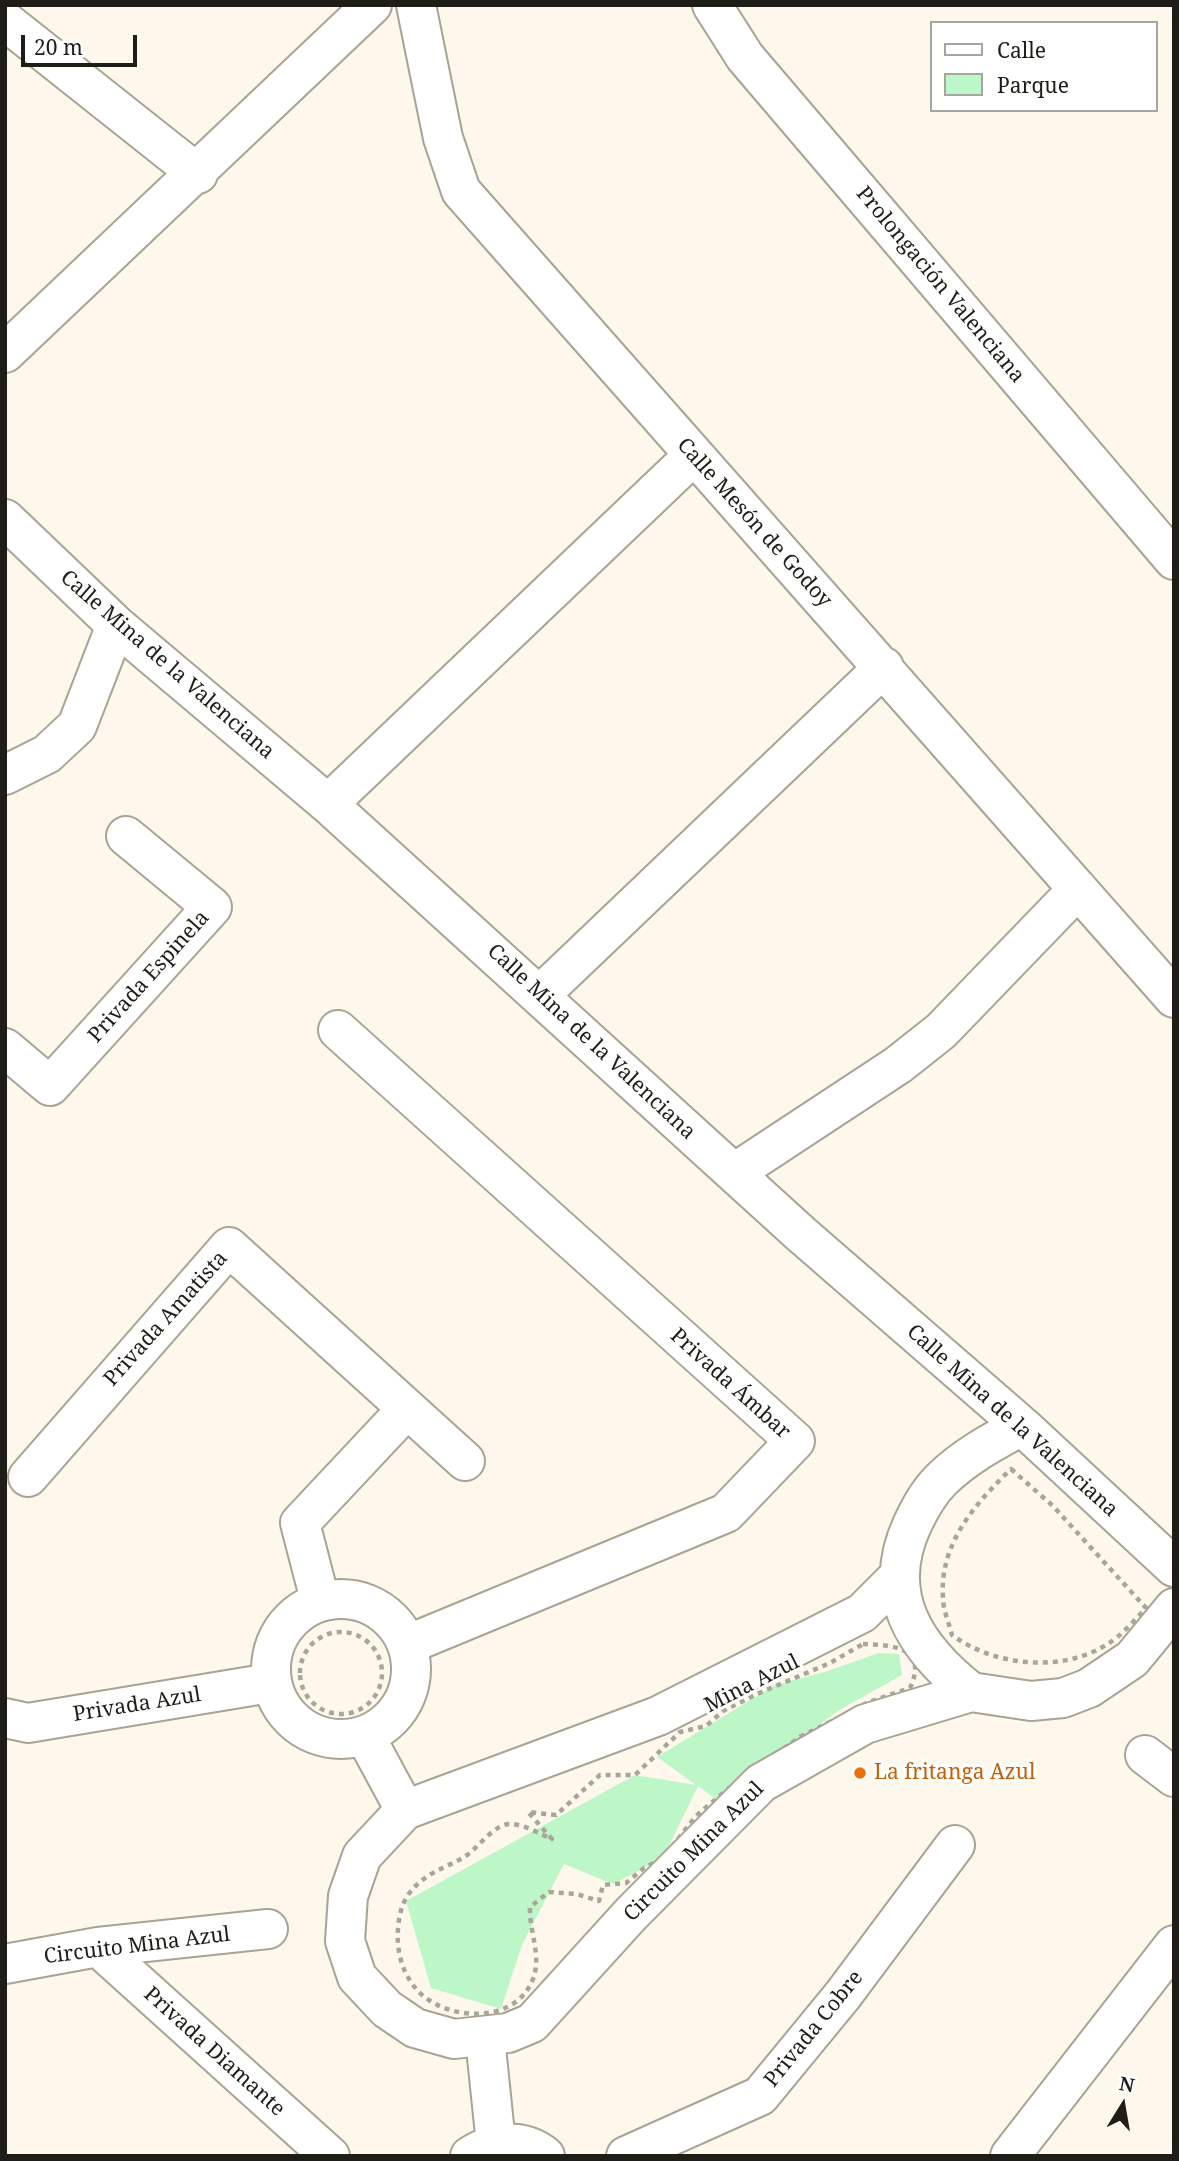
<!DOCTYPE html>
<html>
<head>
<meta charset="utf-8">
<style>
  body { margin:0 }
  #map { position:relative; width:1179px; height:2161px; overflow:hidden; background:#fef8ec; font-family:"Noto Serif",serif }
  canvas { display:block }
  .frame { position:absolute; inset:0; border:7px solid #1f1d17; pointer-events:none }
  .legend { position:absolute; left:930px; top:21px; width:228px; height:91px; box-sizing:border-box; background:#fff; border:2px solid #a5a5a2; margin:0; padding:9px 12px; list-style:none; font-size:21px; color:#1f1d17 }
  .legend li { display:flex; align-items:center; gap:14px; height:35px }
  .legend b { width:35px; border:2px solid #a5a5a2 }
  .north { position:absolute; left:1088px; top:2070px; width:70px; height:70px; -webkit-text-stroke:5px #fff; paint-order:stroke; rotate:11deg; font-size:19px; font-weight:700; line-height:28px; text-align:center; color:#1f1d17 }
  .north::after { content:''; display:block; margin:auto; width:24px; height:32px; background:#1f1d17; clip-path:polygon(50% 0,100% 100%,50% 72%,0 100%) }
  .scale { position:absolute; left:21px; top:35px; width:116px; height:32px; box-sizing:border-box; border:4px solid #1f1d17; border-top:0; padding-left:9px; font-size:21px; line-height:24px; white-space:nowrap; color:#1f1d17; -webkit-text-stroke:5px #fff; paint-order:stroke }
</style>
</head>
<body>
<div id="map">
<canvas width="1179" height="2161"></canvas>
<div class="frame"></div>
<ul class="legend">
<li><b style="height:9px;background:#fff"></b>Calle</li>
<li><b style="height:19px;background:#bdf7c7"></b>Parque</li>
</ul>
<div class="north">N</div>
<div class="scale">20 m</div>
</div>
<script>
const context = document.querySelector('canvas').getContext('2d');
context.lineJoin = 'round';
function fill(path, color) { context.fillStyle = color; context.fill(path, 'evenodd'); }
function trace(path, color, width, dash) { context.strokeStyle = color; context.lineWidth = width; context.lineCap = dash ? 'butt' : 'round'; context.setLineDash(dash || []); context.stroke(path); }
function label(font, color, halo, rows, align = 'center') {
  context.font = font + ' "Noto Serif",serif'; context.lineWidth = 6; context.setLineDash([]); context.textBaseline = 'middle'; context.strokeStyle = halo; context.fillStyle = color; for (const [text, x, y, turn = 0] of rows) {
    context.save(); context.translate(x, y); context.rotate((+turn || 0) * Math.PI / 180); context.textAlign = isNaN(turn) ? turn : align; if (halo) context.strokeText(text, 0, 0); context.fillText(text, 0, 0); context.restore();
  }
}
const green = new Path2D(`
  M878 1653 899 1654 902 1675 841 1709 716 1799 698 1786 663 1858 613 1884 564 1864 522 1945 501 2009 431 1988 406 1901 635 1775 696 1785 657 1757 775 1685 828 1671Z`);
const path = new Path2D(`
  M1011 1469 1053 1506 1146 1608C1134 1621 1121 1636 1106 1645 1061 1673 994 1666 952 1635 949 1623 943 1610 943 1598 939 1544 975 1504 1011 1469Z
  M300 1673a41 41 0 1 1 82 0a41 41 0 1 1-82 0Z
  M863 1644C892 1645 929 1647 910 1688L869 1702 800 1737 736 1782 696 1816 663 1858 644 1868 626 1883 603 1885 599 1901 577 1894 549 1892 530 1907C529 1932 542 1955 533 1979 516 2024 449 2022 419 1992 403 1976 396 1951 398 1929 399 1915 402 1901 412 1890 425 1874 444 1868 461 1859 477 1851 494 1822 512 1824 525 1825 540 1834 552 1839L528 1812 556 1815 600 1775H635L680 1732 706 1726 723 1711 757 1694 830 1663Z`);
const minor = new Path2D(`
  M416 5 443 138 461 191 1174 998
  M712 5 745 57 1174 560
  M5 21 198 174
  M5 353 372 5
  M5 519 116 625 328 804 801 1234 1022 1426 1174 1567
  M5 775 47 754 77 726 116 625
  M328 804 693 456
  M540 995 884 667
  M338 1030 795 1441 726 1513 409 1644
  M5 1048 50 1086 212 907 126 836
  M734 1173 898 1065 941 1031 1078 889
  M28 1477 229 1247 465 1461
  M899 1576 862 1613 658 1716 405 1810 362 1856 348 1896 345 1941 357 1977 387 2009 415 2028 454 2039 508 2033 532 2023 631 1914 761 1783 865 1724 971 1692 1031 1701 1063 1698 1089 1688 1132 1659 1174 1608
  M271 1669a70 70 0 1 1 140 0a70 70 0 1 1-140 0Z
  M320 1600 300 1523 406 1410
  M971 1692C915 1648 880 1595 912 1525 920 1508 928 1493 941 1480 964 1457 994 1441 1022 1426
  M5 1718 28 1723 270 1683
  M365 1736 405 1810
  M1145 1755 1174 1777
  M98 1947 330 2156
  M5 1964 98 1947 268 1929
  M485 2038 496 2144
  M470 2156C492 2141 523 2138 545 2156
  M626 2156 760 2096 843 1995 955 1845
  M1010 2156 1174 1945`);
const markers = [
  [860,1773,7,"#e8710a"]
];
const streetNames = [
  ["Prolongación Valenciana",940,285,50],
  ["Calle Mesón de Godoy",754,523,48],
  ["Calle Mina de la Valenciana",167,665,41],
  ["Privada Espinela",149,977,-48],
  ["Calle Mina de la Valenciana",591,1042,43],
  ["Privada Amatista",166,1319,-48],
  ["Privada Ámbar",730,1384,42],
  ["Calle Mina de la Valenciana",1012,1421,42],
  ["Mina Azul",752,1684,-27],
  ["Privada Azul",137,1705,-9],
  ["Circuito Mina Azul",694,1852,-45],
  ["Circuito Mina Azul",137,1946,-7],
  ["Privada Cobre",814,2029,-51],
  ["Privada Diamante",214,2052,42]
];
const foodNames = [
  ["La fritanga Azul",874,1773]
];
fill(green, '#bdf7c7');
trace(minor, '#aaa294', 42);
trace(path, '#a9a59b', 4.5, [5, 5]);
trace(minor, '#fff', 38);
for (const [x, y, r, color] of markers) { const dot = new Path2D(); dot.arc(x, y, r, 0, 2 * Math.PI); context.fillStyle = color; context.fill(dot); trace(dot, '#fff', 2.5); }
label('21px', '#1f1d17', '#fff', streetNames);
label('21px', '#c56008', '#fff', foodNames, 'left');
</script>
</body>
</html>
